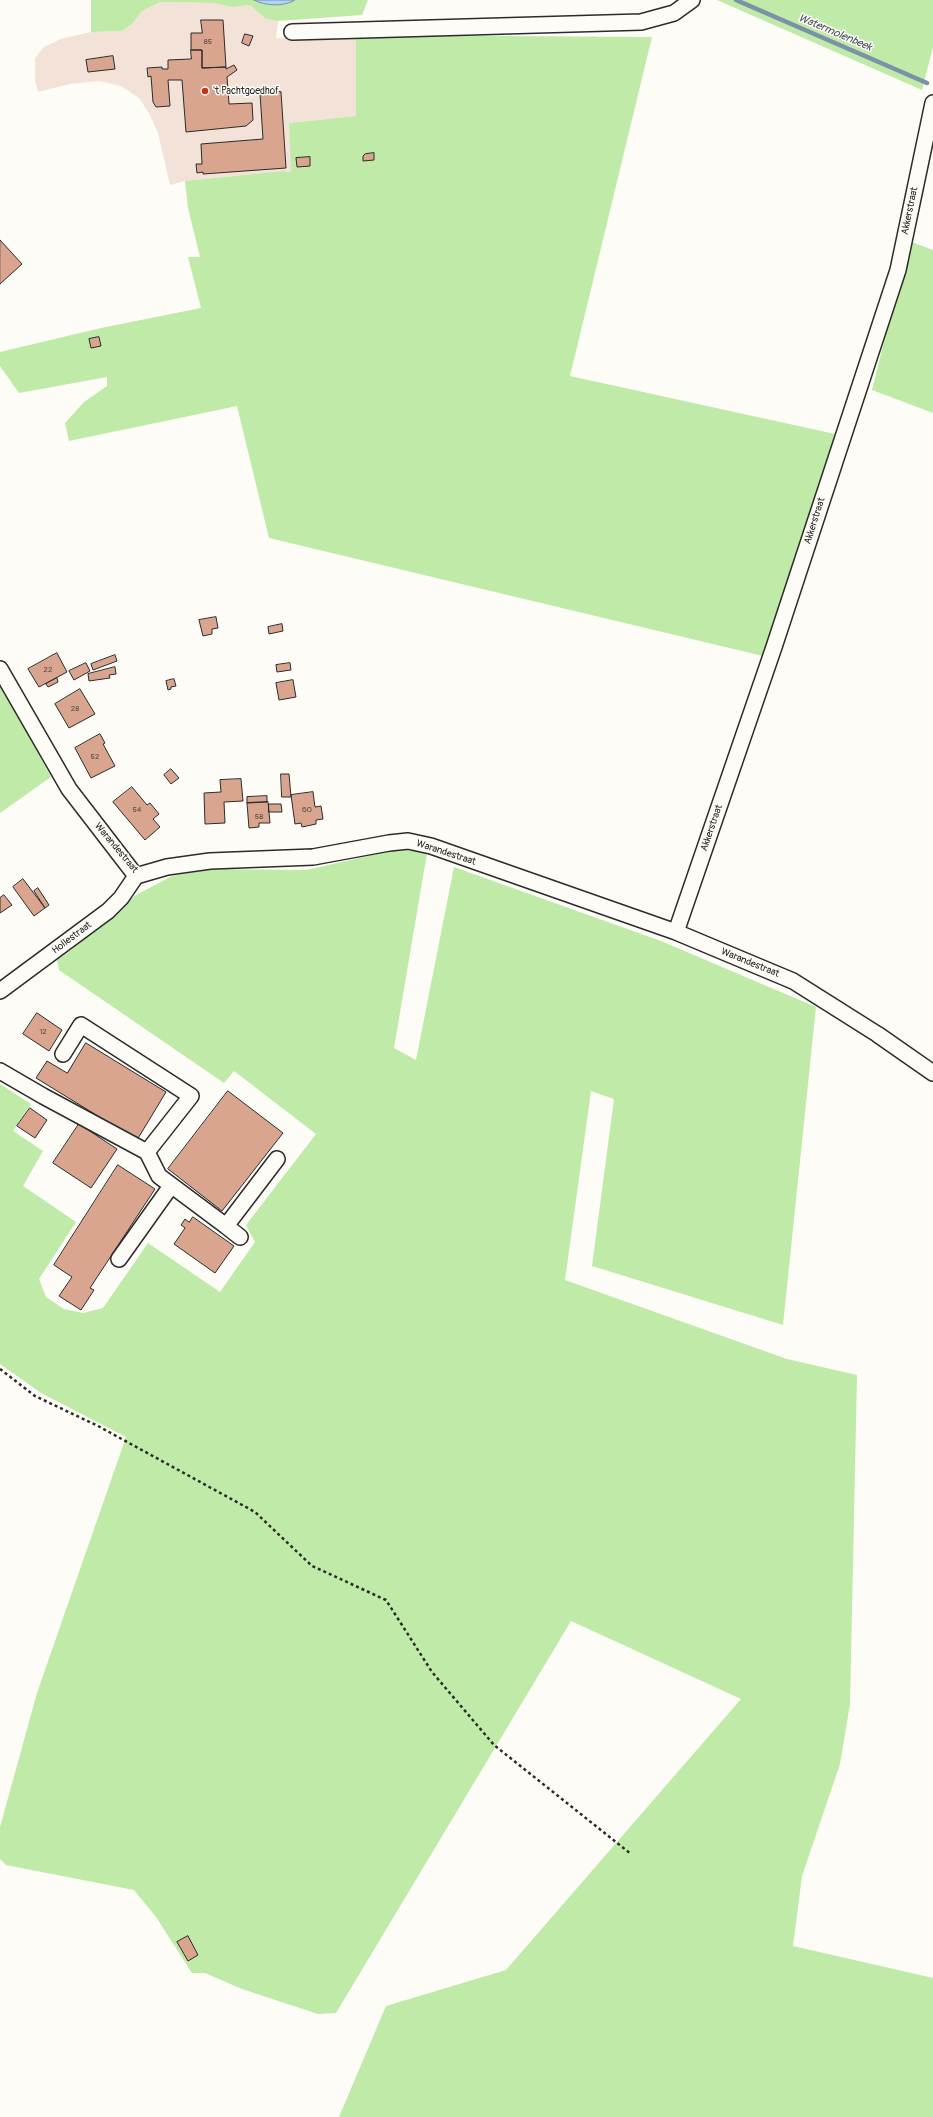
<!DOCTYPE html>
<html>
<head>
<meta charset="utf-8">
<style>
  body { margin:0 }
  canvas { display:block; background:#fdfcf7 }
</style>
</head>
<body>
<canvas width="933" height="2117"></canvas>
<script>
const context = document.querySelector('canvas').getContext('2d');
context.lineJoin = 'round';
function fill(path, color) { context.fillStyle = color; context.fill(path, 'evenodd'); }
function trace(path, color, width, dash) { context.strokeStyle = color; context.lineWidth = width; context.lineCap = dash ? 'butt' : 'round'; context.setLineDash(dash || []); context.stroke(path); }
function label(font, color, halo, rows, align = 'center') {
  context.font = font + ' Pangolin,sans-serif'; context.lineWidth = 3; context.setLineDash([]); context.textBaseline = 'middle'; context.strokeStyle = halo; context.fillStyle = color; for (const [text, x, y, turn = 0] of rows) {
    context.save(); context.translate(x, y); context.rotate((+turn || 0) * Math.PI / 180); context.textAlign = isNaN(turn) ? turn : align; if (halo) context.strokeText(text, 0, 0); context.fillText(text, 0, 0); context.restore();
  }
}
const built = new Path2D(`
  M160 2 213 3 233 7 250 5 265 17 278 21 276 38 356 35V116L289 123 292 172 283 171 185 181 170 185 158 133 149 113 139 98 121 86 99 81 70 84 38 92 35 80V58L44 47 61 39 91 32 122 31 132 24 142 11Z`);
const green = new Path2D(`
  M91 0H254C265 6 283 7 295 0H368L362 15 278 21 265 18 250 5 233 7 213 3 160 2 142 11 132 24 122 31 91 32Z
  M717 0H933V47L922 90Z
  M356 35 652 37 570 376 835 434 763 656 269 538 237 406 69 441 65 423 84 402 107 386V377L19 393 0 366V352L101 328 201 308 188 257H200L188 208 185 181 283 171 291 172 289 123 356 116Z
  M909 241 933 250V413L872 390Z
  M0 684 51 777 0 813Z
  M400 849 427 853 394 1048 416 1060 454 867 661 941 816 1007 783 1325 592 1266 614 1099 591 1091 565 1280 787 1359 857 1375 850 1704 840 1764 802 1876 793 1946 933 1978V2117H339L386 2006 506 1970 741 1699 571 1621 336 2013 318 2014 242 1989 205 1973H192L156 1917 134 1890 6 1865 0 1859V1827L37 1693 126 1437 41 1393 0 1364V1084L31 1104 13 1131 43 1151 23 1186 76 1222 39 1279 46 1297 64 1309 83 1313 103 1308 148 1243 220 1292 255 1242 246 1225 316 1134 234 1071 224 1083 59 970 57 960 70 951 136 895 172 876 211 869 306 870Z`);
const water = new Path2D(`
  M254 0H295C284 7 265 6 254 0Z`);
const stream = new Path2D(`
  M736 0 927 83`);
const building = new Path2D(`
  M201 20H223L226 67 202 68V50H191V33H202Z
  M245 34 253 36 249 46 242 43Z
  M191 50H202V68L226 67V69L234 65 237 70 227 77 229 104 252 103 253 120 246 126 186 132 182 80H168L170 106 156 107 153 102 151 76 148 77 147 68 162 67V69H168V60L191 59Z
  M113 56 115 69 88 72 86 60Z
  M281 92 286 168 203 174V172L197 173 196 164H202L201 144 263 139 260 93Z
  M374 153V160L363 161V156L365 154Z
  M310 157V166L297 167 296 158Z
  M0 240 22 264 0 284Z
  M99 337 101 346 91 348 89 339Z
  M216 617 218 628 212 629V634L203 636 199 620Z
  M282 624 283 631 269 634 268 627Z
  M57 653 67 672 39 687 28 669Z
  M115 655 117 661 93 670 91 664Z
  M86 663 90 671 74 680 69 671Z
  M290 663 291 670 277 672 276 665Z
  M115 667 116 674 109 675 110 678 89 681 88 674Z
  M57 678 58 682 48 687 46 684Z
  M174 679 176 686 171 687V689L168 690 166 681Z
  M293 680 296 697 279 700 276 683Z
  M80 689 95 714 69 728 55 704Z
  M100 734 105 743 103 744 115 766 91 778 75 748Z
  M171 769 179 778 171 784 164 775Z
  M281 774H289L291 797H282Z
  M241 779 243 801 224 802 225 823 205 824 204 793 221 792 220 780Z
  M132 787 147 805 150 803 159 814 153 819 160 827 145 840 113 802Z
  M313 792 315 807 321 806 323 819 316 820V824L302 827 301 823 295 824 291 795Z
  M267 796V802L247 803V797Z
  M268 802 270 823H259V827L249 828 247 803Z
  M269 804H281L282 812H269Z
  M23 879 45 908 34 916 13 887Z
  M38 888 49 905 45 908 34 891Z
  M4 895 12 905 0 913V898Z
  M37 1013 62 1030 49 1051 23 1034Z
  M86 1043 166 1092 137 1140 36 1078 47 1061 67 1073Z
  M228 1091 283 1133 222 1211 168 1169Z
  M30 1108 47 1120 35 1138 17 1126Z
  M79 1124 117 1149 91 1188 53 1163Z
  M118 1165 155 1189 90 1288 94 1290 81 1310 59 1296 72 1277 54 1265Z
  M193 1217 234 1246 215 1273 174 1244 185 1228 181 1225 185 1219 189 1222Z
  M188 1936 198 1955 188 1961 177 1942Z`);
const path = new Path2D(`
  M0 1369 35 1396 98 1426 255 1512 312 1566 386 1600 432 1672 494 1745 631 1854`);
const minor = new Path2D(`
  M292 32 641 22 674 13 692 0
  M0 669 69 789 136 876
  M136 876 167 867 210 861 313 857 389 843 408 841 431 846 676 932 793 981 877 1034 933 1073
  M676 932 774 647 898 270 933 103
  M0 991 108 911 121 898 136 876
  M0 1071 43 1096 147 1152 191 1096 81 1025 63 1054
  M147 1152 159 1176 226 1226 277 1159
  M226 1226 240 1237
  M119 1259 171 1186`);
const markers = [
  [205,91,4,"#c8321e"]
];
const numberNames = [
  ["85",208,42],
  ["22",48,670],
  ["28",75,709],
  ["52",95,757],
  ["54",137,810],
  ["60",307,810],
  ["58",259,817],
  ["12",43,1032]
];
const poiNames = [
  ["'t Pachtgoedhof",213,91]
];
const streetNames = [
  ["Akkerstraat",910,211,-78],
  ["Akkerstraat",815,521,-72],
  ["Akkerstraat",712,828,-71],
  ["Warandestraat",116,848,50],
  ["Warandestraat",446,853,18],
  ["Hollestraat",72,938,-37],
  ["Warandestraat",750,963,22]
];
const waterNames = [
  ["Watermolenbeek",835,33,23]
];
fill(built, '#f2e2d8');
fill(green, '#bfeaa7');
fill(water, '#aed5f8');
trace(water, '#7a91a6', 1);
trace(stream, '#7a91a6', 4.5);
fill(building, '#daa58f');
trace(building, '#2b2b2b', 1);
trace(minor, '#2b2b2b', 18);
trace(path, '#2b2b2b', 2.5, [3, 3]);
trace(minor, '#fdfcf7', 15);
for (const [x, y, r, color] of markers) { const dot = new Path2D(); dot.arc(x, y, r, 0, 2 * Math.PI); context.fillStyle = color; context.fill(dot); trace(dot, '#fdfcf7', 1.5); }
label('8px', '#574a44', null, numberNames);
label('10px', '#2b2b2b', '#fdfcf7', poiNames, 'left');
label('10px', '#2b2b2b', '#fdfcf7', streetNames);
label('italic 11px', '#4c565e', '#fdfcf7', waterNames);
</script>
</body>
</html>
